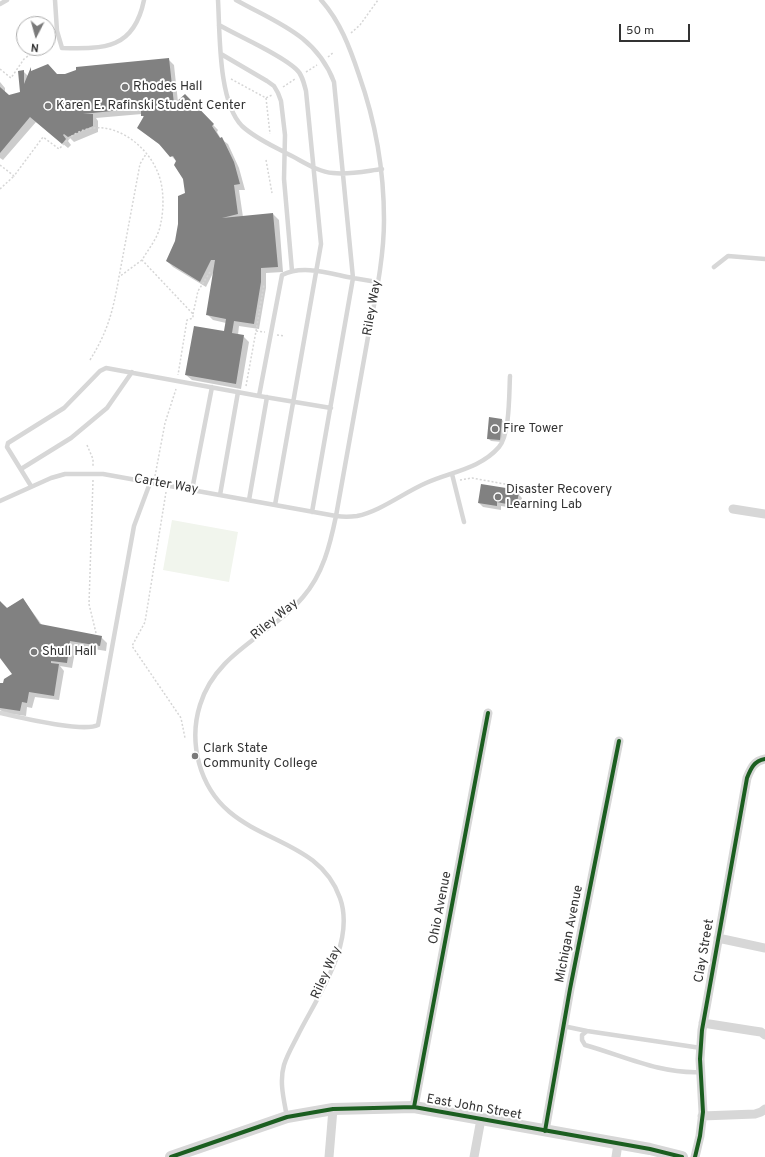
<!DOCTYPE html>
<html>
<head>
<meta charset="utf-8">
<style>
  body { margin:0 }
  #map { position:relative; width:765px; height:1157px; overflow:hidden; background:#fff; font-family:Overpass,sans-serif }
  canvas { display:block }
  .north { position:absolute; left:16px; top:16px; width:40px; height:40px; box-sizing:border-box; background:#fff; border:1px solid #adadad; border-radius:50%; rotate:186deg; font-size:11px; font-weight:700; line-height:16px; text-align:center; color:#333 }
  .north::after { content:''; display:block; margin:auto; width:14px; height:18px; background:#7a7a7a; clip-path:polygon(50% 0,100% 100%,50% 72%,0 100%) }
  .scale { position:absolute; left:619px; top:24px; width:71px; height:18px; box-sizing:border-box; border:2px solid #333; border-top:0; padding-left:5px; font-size:12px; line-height:14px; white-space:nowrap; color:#333; -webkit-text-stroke:3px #fff; paint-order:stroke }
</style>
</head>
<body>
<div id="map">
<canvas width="765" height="1157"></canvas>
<div class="north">N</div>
<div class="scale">50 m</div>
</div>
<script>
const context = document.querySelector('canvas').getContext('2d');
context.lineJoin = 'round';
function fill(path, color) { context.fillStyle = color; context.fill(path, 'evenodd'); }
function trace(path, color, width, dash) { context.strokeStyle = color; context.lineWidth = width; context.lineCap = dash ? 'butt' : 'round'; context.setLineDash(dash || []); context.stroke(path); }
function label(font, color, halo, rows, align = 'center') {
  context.font = font + ' Overpass,sans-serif'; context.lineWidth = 4; context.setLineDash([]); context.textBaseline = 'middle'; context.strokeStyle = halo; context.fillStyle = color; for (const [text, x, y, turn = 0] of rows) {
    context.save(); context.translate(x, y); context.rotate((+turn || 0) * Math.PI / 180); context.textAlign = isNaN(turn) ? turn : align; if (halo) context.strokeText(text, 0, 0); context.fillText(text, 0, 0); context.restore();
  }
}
const green = new Path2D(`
  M172 520 238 532 229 582 163 570Z`);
const shadow = new Path2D(`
  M168 59 174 65 178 102 185 96 218 130 217 132 221 139 228 144 239 168 245 190H239L243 217 273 214 279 220 283 272 266 273V288L259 329 239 326 238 335 243 336 249 342 241 389 192 380 186 375 225 332 226 323 213 320 207 314 214 271 206 287 173 267 167 261 176 241 186 193 184 178 177 162 164 148 138 128 144 118 142 114 96 118 98 121V132L74 142 70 138 68 141 71 145 68 148 36 122 3 160 0 158V82L5 88V93L8 96 21 93 23 71 28 76 65 75Z
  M502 420 504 422 502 442 491 441 488 438Z
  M506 489 518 494 522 498 520 509 501 506V510L483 507 479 503Z
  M23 599 42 625 101 637 107 643 106 651 76 646 72 668 60 666 64 671 59 700 35 697 32 708 27 707 26 716 5 713 0 710V684H4L14 674 0 656V602L7 608Z`);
const building = new Path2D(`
  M169 58 174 104 185 94 214 124 212 126 220 138 222 137 234 162 240 184 234 185 238 214 222 218 273 213 278 267 261 268V282L254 324 234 321 232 333 244 335 236 384 185 375 194 326 224 331 226 319 206 315 215 260H211L200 282 166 261 175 241 178 224V196L185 193 183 179 174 165 176 161 173 156 170 157 159 144 137 128 144 116H141V108L83 114H93V126L68 137 64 134 63 135 66 139 62 144 30 117 0 153V87L9 95 20 92 18 71 24 70V84L31 67V71L48 64 57 74H65L76 70V67Z
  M489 417 502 419 500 440 487 439Z
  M481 484 506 488V490H514L519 493 516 506 497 502V506L478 503Z
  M23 598 40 624 102 636 100 646 70 641 67 663 51 661V663L59 664 54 696 29 692 27 703 22 702 20 711 0 708V683H3L4 679 12 674 0 658V601L7 608Z`);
const path = new Path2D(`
  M40 18 41 24
  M351 33 360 25 378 0
  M328 57 334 52
  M0 69 11 78 24 59 39 48
  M306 72 317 65
  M231 79 266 98 272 95
  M283 87 295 79
  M266 98 270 134
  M266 160 272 193
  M0 165 14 176 43 137 59 149C64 144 68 138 75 134 107 115 146 142 158 173 164 187 164 208 161 222 159 237 149 248 142 260L193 314V318L187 320 178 375
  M0 189 14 176
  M142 260 119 277 140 164 146 154
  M193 314 198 291 210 272
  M256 331 264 284
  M277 335 285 336
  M90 360C108 331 113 311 119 277
  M246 386 256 331 265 332
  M87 445 93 459V466
  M155 476 165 423 176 389
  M93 480 89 604 96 633
  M460 480 472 478 521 487 519 497
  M166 492 145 622 132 646 181 718 185 738`);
const service = new Path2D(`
  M55 0 57 31 62 48C105 49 134 49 144 0
  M218 0C220 33 218 102 242 126 255 138 271 145 286 153 301 160 317 172 333 173 349 175 366 171 382 169
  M236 0C277 23 316 35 334 82L353 278C331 274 303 264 282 275L259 396 331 408
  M0 4 7 0
  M219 25C240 37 280 54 296 69 302 74 304 83 306 91L321 244 275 505
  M221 54 267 81 274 86 278 93 281 101 285 135 284 179 292 271
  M714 267 728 256 765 259
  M21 469 71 438 107 408 132 372
  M452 474 464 522
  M31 486 7 447 8 443 64 408 100 371 106 368 259 396
  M192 490 212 387
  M220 495 238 392
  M249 500 267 397
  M0 501 51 478 65 474H103L336 516C343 517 350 517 357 516 381 511 403 493 426 483 450 472 480 469 499 447 510 434 509 394 510 376
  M312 512 353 278 377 282
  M0 713C19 717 83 733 98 725L134 526 150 483
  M563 1026 587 1031
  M701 1048 587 1031 582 1035V1040L585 1045C624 1056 660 1074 701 1072
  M287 1117C284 1100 279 1082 284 1065 287 1055 293 1045 298 1035 317 997 356 943 340 898 315 827 222 848 199 763 194 744 194 724 200 705 216 652 270 636 303 597 323 574 330 545 336 516 347 456 357 397 368 337 375 299 384 259 384 220 384 170 376 123 359 75 350 48 340 21 321 0`);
const minor = new Path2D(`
  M733 509 765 514
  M718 938 765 948
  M703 1023 754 1031 761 1032 765 1035
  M414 1107 488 713
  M702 1116 755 1114 761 1112 765 1109
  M545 1131 570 989 619 741
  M329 1157 333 1109
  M474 1157 481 1119
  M616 1157 618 1144
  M695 1157 700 1136 703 1112 700 1059 702 1030 747 778C751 768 754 761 765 759`);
const tertiary = new Path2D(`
  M171 1157 287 1117 333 1109 414 1107 650 1149 682 1157`);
const cycleway = new Path2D(`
  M414 1107 488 713
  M545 1131 570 989 619 741
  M171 1157 287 1117 333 1109 414 1107 650 1149 682 1157
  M695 1157 700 1136 703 1112 700 1059 702 1030 747 778C751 768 754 761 765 759`);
const markers = [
  [125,87,4,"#7a7a7a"],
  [48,106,4,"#7a7a7a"],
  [495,429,4,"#7a7a7a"],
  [498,497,4,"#7a7a7a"],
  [34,652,4,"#7a7a7a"],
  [195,756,4,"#7a7a7a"]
];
const poiNames = [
  ["Rhodes Hall",133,87],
  ["Karen E. Rafinski Student Center",56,106],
  ["Fire Tower",503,429],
  ["Disaster Recovery",506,490],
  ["Learning Lab",506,505],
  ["Shull Hall",42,652],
  ["Clark State",203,749],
  ["Community College",203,764]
];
const streetNames = [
  ["Riley Way",373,308,-80],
  ["Carter Way",166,485,10],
  ["Riley Way",275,620,-39],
  ["Ohio Avenue",441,908,-79],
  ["Michigan Avenue",570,934,-79],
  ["Clay Street",705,951,-80],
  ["Riley Way",327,973,-66],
  ["East John Street",474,1108,10]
];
fill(green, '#f1f5ed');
fill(shadow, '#0003');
fill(building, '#818181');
trace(path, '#d6d6d6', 1.5, [2, 2]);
trace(service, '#d7d7d7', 4.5);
trace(minor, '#d7d7d7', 9);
trace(tertiary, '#d7d7d7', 12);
trace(cycleway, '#1b5e20', 4);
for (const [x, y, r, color] of markers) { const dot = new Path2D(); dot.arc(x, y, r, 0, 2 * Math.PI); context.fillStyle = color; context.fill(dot); trace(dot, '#fff', 1.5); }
label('13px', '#333', '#fff', poiNames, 'left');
label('13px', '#333', '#fff', streetNames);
</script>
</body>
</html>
